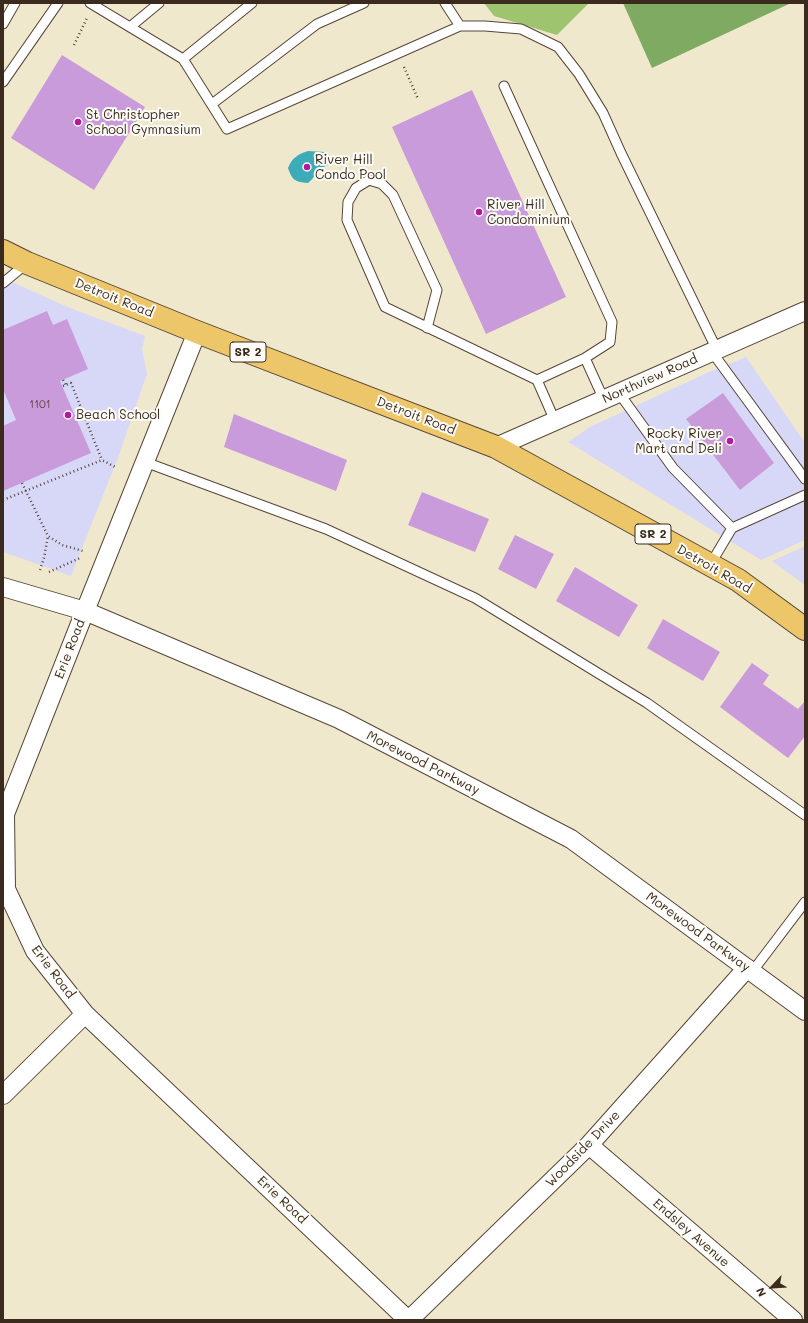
<!DOCTYPE html>
<html>
<head>
<meta charset="utf-8">
<style>
  body { margin:0 }
  #map { position:relative; width:808px; height:1323px; overflow:hidden; background:#f0e8cd; font-family:Mali,sans-serif }
  canvas { display:block }
  .frame { position:absolute; inset:0; border:4px solid #3b2a1e; pointer-events:none }
  .north { position:absolute; left:752px; top:1267px; width:40px; height:40px; -webkit-text-stroke:3px #fdfcf7; paint-order:stroke; rotate:245deg; font-size:11px; font-weight:700; line-height:16px; text-align:center; color:#3b2a1e }
  .north::after { content:''; display:block; margin:auto; width:14px; height:18px; background:#3b2a1e; clip-path:polygon(50% 0,100% 100%,50% 72%,0 100%) }
</style>
</head>
<body>
<div id="map">
<canvas width="808" height="1323"></canvas>
<div class="frame"></div>
<div class="north">N</div>
</div>
<script>
const context = document.querySelector('canvas').getContext('2d');
context.lineJoin = 'round';
function fill(path, color) { context.fillStyle = color; context.fill(path, 'evenodd'); }
function trace(path, color, width, dash) { context.strokeStyle = color; context.lineWidth = width; context.lineCap = dash ? 'butt' : 'round'; context.setLineDash(dash || []); context.stroke(path); }
function label(font, color, halo, rows, align = 'center') {
  context.font = font + ' Mali,sans-serif'; context.lineWidth = 4; context.setLineDash([]); context.textBaseline = 'middle'; context.strokeStyle = halo; context.fillStyle = color; for (const [text, x, y, turn = 0] of rows) {
    context.save(); context.translate(x, y); context.rotate((+turn || 0) * Math.PI / 180); context.textAlign = isNaN(turn) ? turn : align; if (halo) context.strokeText(text, 0, 0); context.fillText(text, 0, 0); context.restore();
  }
}
const built = new Path2D(`
  M3 278 70 308 145 336 142 349 147 374 119 455 71 576 3 552Z
  M746 357 805 443V540L761 560 568 442 590 427 709 372Z
  M805 546V585L772 561Z`);
const green = new Path2D(`
  M484 3H589L557 35 494 16Z`);
const forest = new Path2D(`
  M623 3H791L652 68Z`);
const water = new Path2D(`
  M308 151 325 152C336 167 326 163 319 171 315 175 313 179 308 183 295 182 292 180 288 168 292 158 298 154 308 151Z`);
const building = new Path2D(`
  M62 55 145 107 94 190 11 138Z
  M472 90 566 297 486 334 392 127Z
  M47 311 53 325 67 319 88 369 60 381 91 453 3 491V426L16 420 3 389V330Z
  M723 393 774 463 740 490 686 419Z
  M234 414 347 460 336 491 224 447Z
  M422 492 489 519 475 552 408 525Z
  M515 535 554 554 536 589 498 569Z
  M575 567 638 605 619 637 556 601Z
  M663 619 720 652 703 681 647 648Z
  M752 663 769 675 763 684 798 709 805 701V736L788 758 720 707Z`);
const path = new Path2D(`
  M74 45 87 18
  M404 67 418 99
  M63 380 66 385
  M63 386 71 383 102 460
  M22 483 48 536 62 545 83 551
  M3 500 102 460 117 468
  M40 570 44 558 48 536
  M49 572 80 558`);
const service = new Path2D(`
  M90 3 183 59 227 129 460 26H485L521 29 558 47 579 74 603 113 621 153 717 350
  M445 3 460 26
  M3 24 15 3
  M130 27 159 3
  M183 59 252 3
  M3 82 58 3
  M504 86 540 165 612 322 610 342 585 358
  M212 104 317 24 364 3
  M3 283 26 264
  M427 328 437 290 393 195 382 184 369 180 356 188 348 202 347 220 385 307 537 380 555 421
  M712 352 805 479
  M537 380 585 358 604 400
  M619 393 673 468 732 528 710 565
  M145 462 326 529 475 598 647 703 805 815
  M732 528 805 495
  M752 972 805 902`);
const minor = new Path2D(`
  M197 332 85 611 5 814 6 889 35 951 85 1014 408 1320
  M496 447 805 311
  M3 587 85 611 339 719 571 839 805 1011
  M3 1095 85 1014
  M589 1145 793 1320
  M409 1320 589 1145 747 968`);
const primary = new Path2D(`
  M3 251 27 263 197 332 496 447 738 580 805 629`);
const markers = [
  [78,122,4,"#b5179e"],
  [307,167,4,"#b5179e"],
  [479,212,4,"#b5179e"],
  [68,415,4,"#b5179e"],
  [730,441,4,"#b5179e"]
];
const numberNames = [
  ["1101",40,405]
];
const shields = [
  [248,352,36],
  [653,534,36]
];
const shieldNames = [
  ["SR 2",248,352],
  ["SR 2",653,534]
];
const poiNames = [
  ["St Christopher",86,115],
  ["School Gymnasium",86,130],
  ["River Hill",315,160],
  ["Condo Pool",315,175],
  ["River Hill",487,205],
  ["Condominium",487,220],
  ["Beach School",76,415],
  ["Rocky River",722,434,"right"],
  ["Mart and Deli",722,449,"right"]
];
const streetNames = [
  ["Detroit Road",114,298,22],
  ["Northview Road",650,379,-24],
  ["Detroit Road",416,416,21],
  ["Detroit Road",714,569,30],
  ["Erie Road",70,649,-69],
  ["Morewood Parkway",423,763,27],
  ["Morewood Parkway",698,932,36],
  ["Erie Road",53,972,53],
  ["Woodside Drive",583,1149,-46],
  ["Erie Road",282,1200,43],
  ["Endsley Avenue",691,1233,41]
];
fill(built, '#d7d7f8');
fill(green, '#9ec46f');
fill(forest, '#7eaa62');
fill(water, '#3cacb8');
fill(building, '#c99bda');
trace(service, '#564638', 11);
trace(minor, '#564638', 20);
trace(primary, '#564638', 24);
trace(path, '#564638', 2.5, [1, 3]);
trace(service, '#fff', 9);
trace(minor, '#fff', 18);
trace(primary, '#ecc669', 22);
for (const [x, y, r, color] of markers) { const dot = new Path2D(); dot.arc(x, y, r, 0, 2 * Math.PI); context.fillStyle = color; context.fill(dot); trace(dot, '#fdfcf7', 1.5); }
label('11px', '#5e464d', null, numberNames);
for (const [x, y, w] of shields) { const box = new Path2D(); box.roundRect(x - w / 2, y - 10, w, 20, 3); context.fillStyle = '#fdfcf7'; context.fill(box); trace(box, '#3b2a1e', 1); }
label('bold 12px', '#3b2a1e', null, shieldNames);
label('13px', '#3b2a1e', '#fdfcf7', poiNames, 'left');
label('13px', '#3b2a1e', '#fdfcf7', streetNames);
</script>
</body>
</html>
